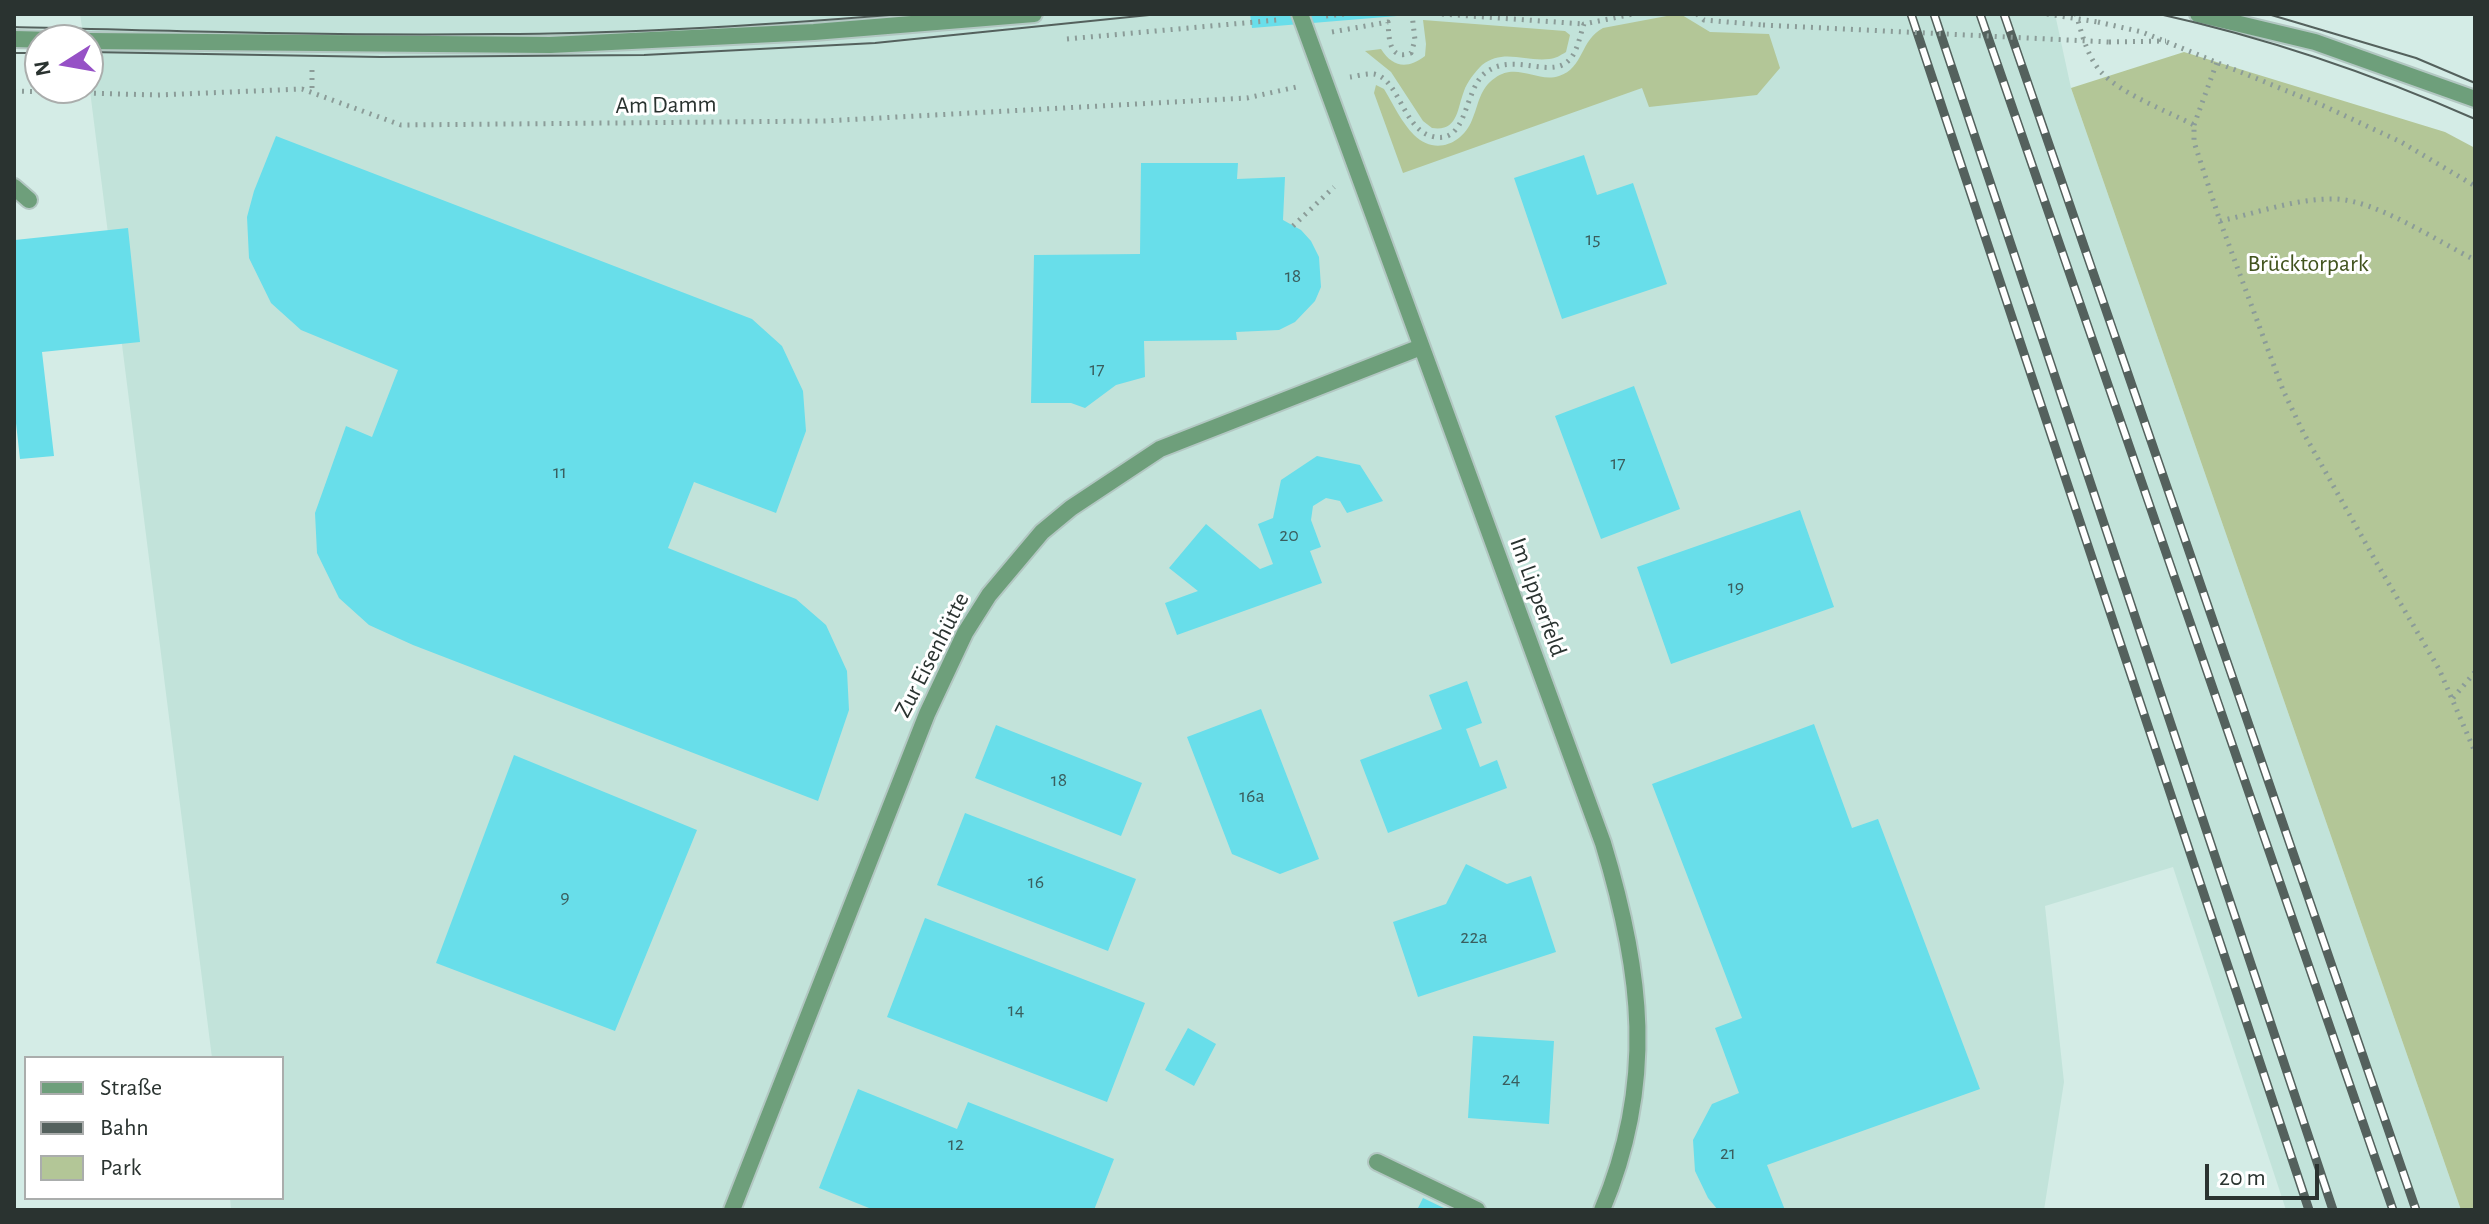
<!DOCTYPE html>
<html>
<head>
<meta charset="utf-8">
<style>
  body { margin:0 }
  #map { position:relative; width:2489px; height:1224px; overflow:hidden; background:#d4ece6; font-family:"Alegreya Sans",sans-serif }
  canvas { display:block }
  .frame { position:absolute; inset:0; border:16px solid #2a3330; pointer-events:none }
  .legend { position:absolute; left:24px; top:1056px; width:260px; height:144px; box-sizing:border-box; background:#fff; border:2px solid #aaadac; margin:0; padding:10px 14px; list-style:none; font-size:24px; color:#2a3330 }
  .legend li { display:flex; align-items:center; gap:16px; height:40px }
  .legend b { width:40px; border:2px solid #aaadac }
  .north { position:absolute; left:24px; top:24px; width:80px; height:80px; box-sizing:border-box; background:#fff; border:2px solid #aaadac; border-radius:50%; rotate:259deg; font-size:22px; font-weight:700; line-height:32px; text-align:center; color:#2a3330 }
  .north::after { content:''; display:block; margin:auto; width:28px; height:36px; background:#9651c6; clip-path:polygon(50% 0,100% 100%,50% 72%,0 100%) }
  .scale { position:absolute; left:2205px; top:1164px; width:114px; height:36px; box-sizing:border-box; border:4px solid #2a3330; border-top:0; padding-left:10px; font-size:24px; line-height:28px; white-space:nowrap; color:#2a3330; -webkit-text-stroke:6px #fff; paint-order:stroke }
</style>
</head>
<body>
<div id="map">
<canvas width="2489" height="1224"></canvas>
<div class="frame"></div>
<ul class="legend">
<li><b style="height:10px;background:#6e9f7b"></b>Straße</li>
<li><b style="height:10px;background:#54615d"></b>Bahn</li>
<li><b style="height:22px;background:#b3c697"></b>Park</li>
</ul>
<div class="north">N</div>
<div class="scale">20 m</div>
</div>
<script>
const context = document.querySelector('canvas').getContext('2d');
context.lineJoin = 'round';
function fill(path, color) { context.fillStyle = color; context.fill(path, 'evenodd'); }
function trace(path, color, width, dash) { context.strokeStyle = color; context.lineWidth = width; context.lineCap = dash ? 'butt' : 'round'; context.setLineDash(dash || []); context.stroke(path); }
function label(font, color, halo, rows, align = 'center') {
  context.font = font + ' "Alegreya Sans",sans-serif'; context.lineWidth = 6; context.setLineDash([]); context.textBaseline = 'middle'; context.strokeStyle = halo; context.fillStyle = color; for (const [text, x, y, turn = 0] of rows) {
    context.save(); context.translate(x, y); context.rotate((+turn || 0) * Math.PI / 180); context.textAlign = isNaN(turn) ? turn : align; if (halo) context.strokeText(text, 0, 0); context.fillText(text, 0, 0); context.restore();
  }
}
const built = new Path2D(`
  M80 14H2055L2071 88 2461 1210H2286L2173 867 2045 906 2064 1082 2044 1210H231L230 1198H282V1058H212L88 75V40H84Z`);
const green = new Path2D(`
  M1672 15H1682L1710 32 1769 34 1780 68 1757 95 1649 107 1642 88 1403 173 1374 93 1376 85 1384 89C1393 104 1402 123 1414 135 1434 155 1462 145 1472 120 1479 104 1479 89 1495 78 1517 62 1537 83 1559 76 1584 68 1580 40 1603 28Z
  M1423 20 1565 31 1570 35 1566 52C1561 55 1555 59 1549 59 1526 62 1503 48 1482 65 1475 72 1467 82 1464 91 1457 109 1458 132 1432 128L1423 121 1391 72 1365 51 1381 49C1393 68 1408 69 1425 56L1426 44Z
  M2184 52 2445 132 2475 148V1210H2461L2071 88Z`);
const building = new Path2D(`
  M1250 14H1397V16L1252 28Z
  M276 136 752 319 782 346 803 391 806 431 776 513 694 482 668 548 796 599 826 625 847 671 849 710 818 801 413 645 369 625 339 598 317 553 315 513 346 426 372 437 398 370 301 330 271 303 249 258 247 217 254 191Z
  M1584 155 1597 195 1633 183 1667 284 1562 319 1514 178Z
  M1141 163H1238L1237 179 1285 177 1283 220 1301 230 1311 241 1319 257 1321 287 1315 301 1295 322 1279 330 1236 332 1237 340 1144 341 1145 377 1116 385 1085 408 1071 403H1031L1034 255 1140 254Z
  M128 228 140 342 42 352 54 456 20 459 14 405 15 240Z
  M1634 386 1680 509 1601 539 1555 416Z
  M1317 456 1360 465 1383 501 1347 513 1340 501 1326 498 1313 506 1311 520 1321 547 1310 551 1322 583 1177 635 1165 603 1198 591 1169 568 1206 524 1260 569 1273 564 1258 524 1273 518 1281 480Z
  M1800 510 1834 607 1671 664 1637 567Z
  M1467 681 1482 723 1466 729 1480 767 1497 760 1507 788 1388 833 1360 760 1442 729 1429 695Z
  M1261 709 1319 859 1280 874 1232 854 1187 737Z
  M1814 724 1852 828 1878 819 1980 1089 1767 1165 1785 1210H1718L1708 1198 1695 1171 1693 1140 1712 1104 1739 1093 1715 1028 1742 1018 1652 784Z
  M996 725 1142 783 1121 836 975 778Z
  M514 755 697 830 615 1031 436 963Z
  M965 813 1136 879 1108 951 937 885Z
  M1466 864 1507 884 1531 876 1556 952 1418 997 1393 922 1446 904Z
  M925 918 1145 1003 1107 1102 887 1017Z
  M1188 1028 1216 1044 1194 1086 1165 1070Z
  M1473 1036 1554 1041 1549 1124 1468 1118Z
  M858 1089 957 1129 968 1102 1114 1159 1094 1210H874L819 1188Z
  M1423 1198 1448 1210H1417Z`);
const path = new Path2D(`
  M1442 14 1584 24
  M1697 14 1704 20 1763 25
  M2076 14C2082 34 2087 56 2101 72 2121 94 2167 111 2194 125V142L2220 221 2283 390 2303 432 2379 567 2439 669 2475 752
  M1326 16 1344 14
  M2098 22 2142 32 2324 106 2401 142 2475 186
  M1332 32 1388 22C1389 39 1389 61 1411 53L1415 40 1412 14
  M1067 39 1277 20
  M2109 42 2166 41
  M312 70V93
  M1350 77C1357 76 1367 73 1374 74 1399 79 1403 128 1431 136 1468 147 1463 91 1485 73 1515 50 1552 82 1571 58 1578 49 1580 35 1584 24L1633 14
  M14 91 157 95 302 89 401 125 824 121 1247 98 1301 86
  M2194 125 2217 62
  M2220 221C2257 213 2297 198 2335 199 2376 200 2437 241 2475 260
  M1293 226 1334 187
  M2453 698 2475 672`);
const service = new Path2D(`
  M2198 14 2315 42 2475 99
  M14 39 53 40
  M88 41 550 45 814 32 1034 14
  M14 187 29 200
  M1377 1162 1477 1210`);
const minor = new Path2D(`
  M1300 14 1603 843C1642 971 1656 1082 1602 1210
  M732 1210 927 714 965 633 989 595 1042 532 1071 508 1160 449 1421 347`);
const tram = new Path2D(`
  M2159 14C2268 38 2373 74 2475 119
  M2268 14 2416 58 2475 83
  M14 27C175 31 337 36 498 34 633 34 768 25 902 14
  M88 52 381 57 644 55 875 43 1159 14
  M14 53H40`);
const rail = new Path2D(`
  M1911 14 2309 1210
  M1934 14 2333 1210
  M1980 14 2393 1210
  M2004 14 2416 1210`);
const pathBridge = new Path2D(`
  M2047 14 2098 22
  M1763 25 2109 42`);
const numberNames = [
  ["15",1593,239],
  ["18",1293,276],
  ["17",1097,369],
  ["17",1618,463],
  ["11",560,472],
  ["20",1289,535],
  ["19",1736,587],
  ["18",1059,780],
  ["16a",1252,796],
  ["16",1036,882],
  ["9",565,897],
  ["22a",1474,937],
  ["14",1016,1010],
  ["24",1511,1079],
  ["12",956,1144],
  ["21",1728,1153]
];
const streetNames = [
  ["Am Damm",666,105,-1],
  ["Im Lipperfeld",1538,597,70],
  ["Zur Eisenhütte",932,655,-63]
];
const parkNames = [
  ["Brücktorpark",2308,264]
];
fill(built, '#c2e3da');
fill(green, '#b3c697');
fill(building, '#68deea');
trace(service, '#b2c7c2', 20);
trace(minor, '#b2c7c2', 20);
trace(path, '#8b9c98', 5, [2, 6]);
trace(service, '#6e9f7b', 16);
trace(minor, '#6e9f7b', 16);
trace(tram, '#54615d', 2);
trace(rail, '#54615d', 9);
trace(rail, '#fff', 6, [18]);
trace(pathBridge, '#8b9c98', 5, [2, 6]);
label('20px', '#3a5e5e', null, numberNames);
label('24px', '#2a3330', '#fff', streetNames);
label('24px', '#42541e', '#fff', parkNames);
</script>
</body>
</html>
